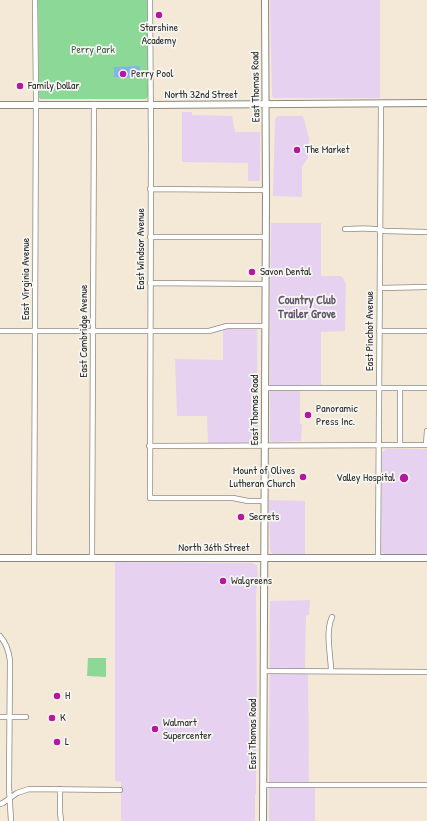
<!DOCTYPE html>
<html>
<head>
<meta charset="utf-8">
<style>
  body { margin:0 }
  canvas { display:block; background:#f3e9d6 }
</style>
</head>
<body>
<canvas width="427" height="821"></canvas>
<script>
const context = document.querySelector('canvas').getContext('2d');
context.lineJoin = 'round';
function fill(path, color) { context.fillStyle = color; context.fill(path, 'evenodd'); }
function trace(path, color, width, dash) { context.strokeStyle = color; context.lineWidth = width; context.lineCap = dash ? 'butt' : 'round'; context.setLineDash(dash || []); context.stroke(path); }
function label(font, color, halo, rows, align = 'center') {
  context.font = font + ' "Patrick Hand",sans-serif'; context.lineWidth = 3.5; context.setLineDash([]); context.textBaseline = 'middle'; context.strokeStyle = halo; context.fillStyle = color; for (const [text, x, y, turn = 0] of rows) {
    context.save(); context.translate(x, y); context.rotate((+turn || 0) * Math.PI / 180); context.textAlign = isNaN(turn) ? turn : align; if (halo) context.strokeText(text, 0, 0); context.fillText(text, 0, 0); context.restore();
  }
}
const built = new Path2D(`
  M270 0H380V98H274L272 96Z
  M182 112H192V115L232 116 235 132H260V181H248V163L182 162Z
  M278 116H303L309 138 308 158 302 166V197L273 196 275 119Z
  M271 223H321V276H340L343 278 346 284 345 331 321 332V385H300V424H302L301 441 273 442 270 441V308Z
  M223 323H257L258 443H208L207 416H177L175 359 223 360Z
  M387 449H427V554H384L381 552 382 453 384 450Z
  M269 500 305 501V555H276L273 554 271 552 270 549Z
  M115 562 252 563 257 565 258 577 256 596 257 722 256 729V794L255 795V821H121V782L115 781Z
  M310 600 309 615H306L305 668 308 674 309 787H315V821H269L270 601Z`);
const green = new Path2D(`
  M38 0H147L148 96 147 98 146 99H40L39 97Z
  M88 658H106V677L87 676Z`);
const water = new Path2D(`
  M140 66V77H114V67Z`);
const street = new Path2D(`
  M150 0 151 145 150 498H233L248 501H264
  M150 189 266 190
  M345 229C358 229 373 227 385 231L427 232
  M150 237H266
  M150 283 265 284
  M380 288 427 287
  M0 331H209L227 326H265
  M379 331H427
  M265 388H427
  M400 445V388
  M426 445 427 431
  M149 446 427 445
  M34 558 36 98 35 0
  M92 558 94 104
  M378 558 381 103
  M0 636C6 643 9 651 10 661L9 787 11 821
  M264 671 427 672
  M331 671C331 655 325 633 332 617
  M0 717H26
  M263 785H427
  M60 789V812L61 821
  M0 804 3 803 17 793 29 789 120 790`);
const secondary = new Path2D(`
  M0 105H151L427 103
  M0 558H427
  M263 821 266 198 265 0`);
const markers = [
  [159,15,4,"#b5179e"],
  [123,74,4,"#b5179e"],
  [20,86,4,"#b5179e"],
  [297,150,4,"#b5179e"],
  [252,272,4,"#b5179e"],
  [308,415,4,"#b5179e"],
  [303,477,4,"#b5179e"],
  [404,478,5,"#b5179e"],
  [241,517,4,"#b5179e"],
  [223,581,4,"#b5179e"],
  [57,696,4,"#b5179e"],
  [52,718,4,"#b5179e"],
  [155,729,4,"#b5179e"],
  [57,742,4,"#b5179e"]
];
const poiNames = [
  ["Starshine",159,28,"center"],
  ["Academy",159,41,"center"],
  ["Perry Pool",131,74],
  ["Family Dollar",28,86],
  ["The Market",305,150],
  ["Savon Dental",260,272],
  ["Panoramic",316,409],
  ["Press Inc.",316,422],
  ["Mount of Olives",295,471,"right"],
  ["Lutheran Church",295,484,"right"],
  ["Valley Hospital",395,478,"right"],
  ["Secrets",249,517],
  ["Walgreens",231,581],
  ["H",65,696],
  ["K",60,718],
  ["Walmart",163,723],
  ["Supercenter",163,736],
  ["L",65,742]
];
const parkNames = [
  ["Perry Park",93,50]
];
const streetNames = [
  ["East Thomas Road",256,87,-91],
  ["North 32nd Street",201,95],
  ["East Windsor Avenue",141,249,-90],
  ["East Virginia Avenue",26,279,-90],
  ["East Cambridge Avenue",84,331,-90],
  ["East Pinchot Avenue",370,331,-90],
  ["East Thomas Road",255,410,-90],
  ["North 36th Street",214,548],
  ["East Thomas Road",253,734,-90]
];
const neighbourhoodNames = [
  ["Country Club",307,301],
  ["Trailer Grove",307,315]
];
fill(built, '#e6d2f0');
fill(green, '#8cd997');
fill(water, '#80b4ed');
trace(street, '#8f8a80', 6);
trace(secondary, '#8f8a80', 8);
trace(street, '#fff', 4.5);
trace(secondary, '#fff', 6);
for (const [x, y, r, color] of markers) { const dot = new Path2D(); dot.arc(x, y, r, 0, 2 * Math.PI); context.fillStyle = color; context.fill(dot); trace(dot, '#f6f6f2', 1.5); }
label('11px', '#2b2b2b', '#f6f6f2', poiNames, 'left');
label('11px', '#435646', '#f6f6f2', parkNames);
label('11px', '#2b2b2b', '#f6f6f2', streetNames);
label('bold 12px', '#63596c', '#f6f6f2', neighbourhoodNames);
</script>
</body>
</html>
